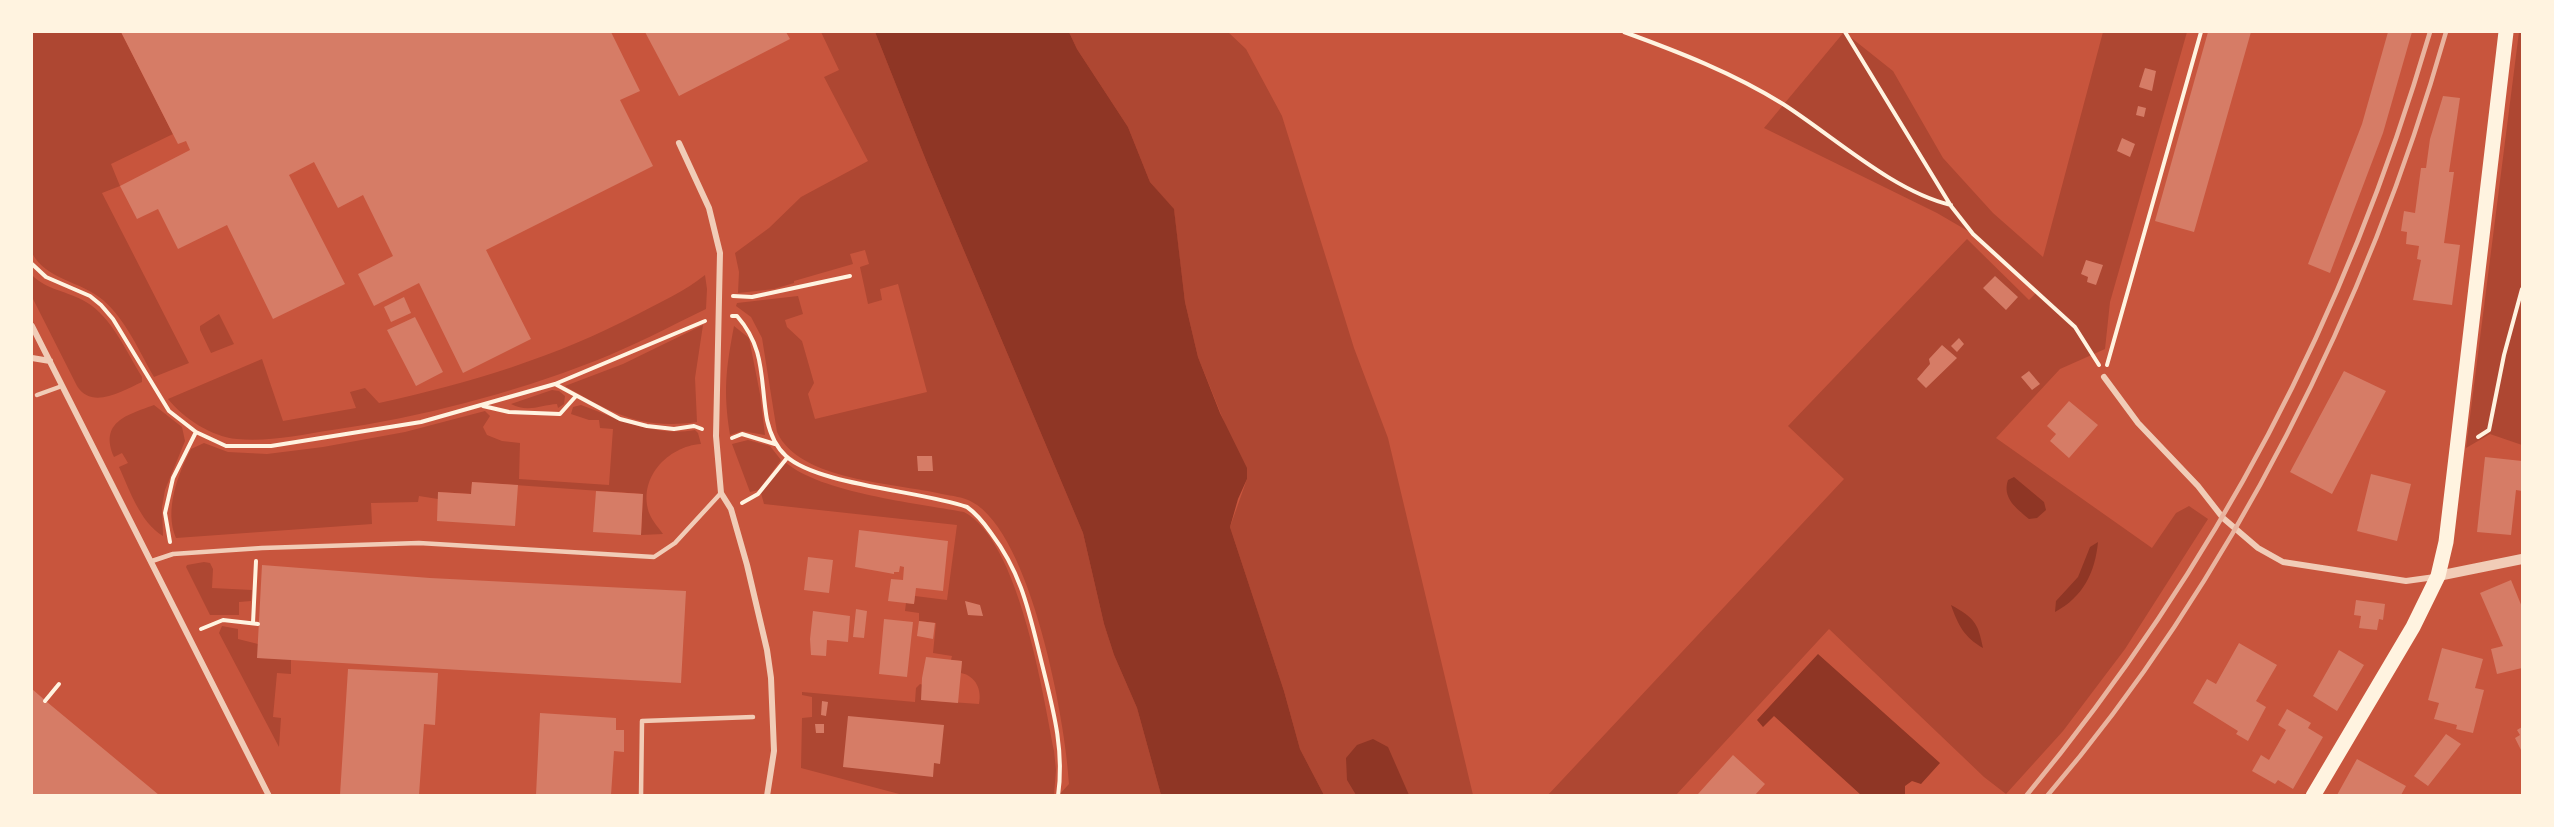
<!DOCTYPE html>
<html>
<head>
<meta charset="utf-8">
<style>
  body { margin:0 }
  #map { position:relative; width:2554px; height:827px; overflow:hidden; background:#c8553d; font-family:"Sofia Sans Condensed",sans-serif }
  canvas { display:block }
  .frame { position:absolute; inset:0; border:33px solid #fff3e0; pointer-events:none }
</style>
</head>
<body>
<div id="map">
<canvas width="2554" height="827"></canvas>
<div class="frame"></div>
</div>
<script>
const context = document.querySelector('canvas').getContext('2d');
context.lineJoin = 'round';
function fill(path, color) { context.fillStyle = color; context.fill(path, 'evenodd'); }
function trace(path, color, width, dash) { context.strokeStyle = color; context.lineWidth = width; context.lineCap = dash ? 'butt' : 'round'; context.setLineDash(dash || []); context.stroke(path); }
const green = new Path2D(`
  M32 32H121L173 134 111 164 120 186 102 193 189 363 154 377C139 351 126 320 103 300 81 281 46 280 32 253Z
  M821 32H875L927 163 1083 533 1104 624 1114 655 1137 708 1161 795H1059L1069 784C1066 722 1031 533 972 502 964 497 952 496 942 494 896 483 799 481 777 432L762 338 751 317 736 306 737 303 798 296 803 314 785 320 787 327 802 341 814 383 808 394 815 419 927 392 898 284 880 289 882 300 868 304 860 267 869 264 865 250 850 254 853 264 794 281V283L774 289 738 293 739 272 735 253 769 228 801 197 868 161 824 77 839 70Z
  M1069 32H1228L1246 49 1282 116 1354 348 1388 438 1473 795H1324L1300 749 1284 691 1230 527 1247 479 1198 357 1185 302 1174 210 1150 182 1128 127 1077 49Z
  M1844 32 1893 71 1943 158 1993 213 2043 257 2103 32H2187L2110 302 2105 349 2060 369 1996 438 2152 548 2176 513 2189 506 2208 519 2125 649 2063 731 2006 794 1984 777 1829 629 1676 795 1547 796 1844 479 1788 426 1967 239 2029 300 2037 292 1973 234 1937 213 1764 128Z
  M2519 32H2522V445L2490 434 2466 448Z
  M32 275C46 290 68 291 86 302 112 317 127 353 142 377V382C122 391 92 410 77 386L32 297Z
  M705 275 707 289 706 309C669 327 633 346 595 361 510 394 421 417 332 430 300 435 268 442 237 439 212 437 183 418 168 399L262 359 283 421 356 408 350 392 365 388 379 403C470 383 556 357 638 314 661 302 685 291 705 275Z
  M219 314 234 344 211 353 200 330V326Z
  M703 325 695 378 697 422C641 430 612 413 565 386L623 364Z
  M734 326 749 338 760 394 765 435 742 431 730 435C723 390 726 369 734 326Z
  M552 390 559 391 565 396 564 404 558 408 557 404C541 405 528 413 511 404Z
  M154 405 182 427 185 441 165 490 162 507 163 536C140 522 130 491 119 467L128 463 122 453 114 457C99 422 127 415 154 405Z
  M581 405C619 419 653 437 695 430L698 433 701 444C668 446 636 479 650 515 653 522 659 528 663 534L641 535 643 494 472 482 471 494 439 492 438 499 419 496 418 502 371 503 372 524 176 538C164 510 178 474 191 449L204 443 228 452 267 454 323 447 405 432 485 411 490 416 483 427 487 435 502 441 520 443 519 479 609 485 613 429 600 428 599 420H589L571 414 573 407Z
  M748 440 770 446 781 460 759 490 750 492 732 444Z
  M785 462C821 493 916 503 964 512 1019 541 1043 693 1054 751L1056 770 1054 795H903L801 768 802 718 812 717V697L802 695V692L915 702 916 688 920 684 923 685 922 700 979 704C982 690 976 676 961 673L962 661 951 660 952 656 933 653 936 623 919 621V613L905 611 906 603 914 604 915 596 947 600 957 525 764 504 761 493Z
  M204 562 210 563 213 569 212 588 252 590 251 601 239 602V615H210L186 567 187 565Z
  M222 626 238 629V639L258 644V658L291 659V674L277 673 273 717 281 718 279 747 219 633Z`);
const water = new Path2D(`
  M875 32H1069L1077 49 1128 127 1150 182 1174 209 1185 302 1198 357 1220 413 1247 468V479L1238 499 1230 527 1284 691 1300 749 1324 795H1161L1137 708 1114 655 1104 624 1083 533 927 163Z
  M2014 477 2044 502 2046 510 2037 518 2029 519C2016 508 2002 498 2008 480Z
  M2098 542C2095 573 2083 597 2055 612L2056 601 2078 577 2090 547Z
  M1951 605C1974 618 1978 622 1983 648 1964 637 1958 625 1951 605Z
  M1818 654 1940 763 1921 784 1912 781 1905 786V795H1861L1774 716 1763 727 1757 720Z
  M1373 739 1388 747 1409 795H1356L1347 780 1346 758 1357 745Z`);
const building = new Path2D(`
  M121 32H611L640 91 620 100 653 166 486 250 531 339 463 373 419 283 374 306 358 274 393 256 363 195 338 208 314 162 289 175 345 284 273 319 227 225 178 249 158 209 137 219 120 186 190 150 186 141 178 144Z
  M645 32H786L790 39 679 96Z
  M2208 32H2251L2194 232 2155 221Z
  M2388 32H2412L2383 133 2330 273 2308 264 2362 124Z
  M2145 68 2156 71 2152 91 2139 87Z
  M2443 96 2460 98 2449 172H2454L2444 243 2460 245 2452 305 2413 300 2421 260 2417 259 2419 246 2406 244 2407 232 2401 231 2404 211 2415 213 2421 168H2426L2430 139Z
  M2138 106 2146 108 2144 117 2136 115Z
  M2122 138 2135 144 2130 157 2117 151Z
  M2086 260 2103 265 2096 285 2087 282 2088 277 2081 274Z
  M1995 276 2018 297 2006 310 1983 288Z
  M404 297 411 313 391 322 384 307Z
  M415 317 443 372 416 386 387 330Z
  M1959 338 1964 344 1957 352 1951 346Z
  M1942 345 1957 358 1926 388 1917 379 1930 364 1929 359Z
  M2029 371 2040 384 2032 390 2021 377Z
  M2344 371 2386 391 2332 494 2290 472Z
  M2069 401 2098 425 2069 458 2050 441 2056 434 2047 426Z
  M917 456H932L933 471H918Z
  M2485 457 2522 461V491L2516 490 2511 535 2477 532Z
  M2371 474 2411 484 2397 541 2357 531Z
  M472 482 518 485 515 526 437 521 438 492 471 494Z
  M596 491 643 494 641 535 593 532Z
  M859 530 948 541 943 591 916 588 914 604 888 601 891 579 903 580 904 567 900 566 899 572H894V574L855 567Z
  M808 557 833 560 829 593 804 590Z
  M262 565 430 578 686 591 681 683 257 658Z
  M2511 580 2522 607V668L2497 674 2491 649 2503 646 2480 593Z
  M2356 600 2385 604 2383 620 2379 619 2377 630 2359 628 2361 616 2354 615Z
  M965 601 980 605 983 616 968 615Z
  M856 609 867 611 864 638 853 637Z
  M813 611 850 616 848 642 827 640 826 656 811 655 810 639Z
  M884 619 913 622 907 677 879 674Z
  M919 621 935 623 933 639 917 636Z
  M2239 643 2277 665 2256 701 2266 707 2248 741 2236 734 2238 731 2193 703 2207 679 2216 684Z
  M2442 648 2483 659 2475 688 2484 690 2473 733 2456 729 2457 725 2434 719 2439 703 2428 700Z
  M2339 650 2364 665 2337 711 2313 696Z
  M926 657 962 661 958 703 921 700 922 678Z
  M348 669 438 673 435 725 424 724 419 795H340Z
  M32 689 47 702 159 795H32Z
  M822 701 828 702 826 716 821 715Z
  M2287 709 2311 723 2308 728 2323 737 2293 789 2278 780 2275 784 2252 771 2261 755 2269 760 2286 730 2278 725Z
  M540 713 616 718V730H624V752L614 751 611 795H536Z
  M848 716 944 725 940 764 934 763 933 777 843 767Z
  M815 724H824V733H816Z
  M2522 727V752L2515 738 2520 735 2517 730Z
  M2446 734 2461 744 2428 786 2414 776Z
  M1733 755 1765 784 1755 795H1700L1698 794Z
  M2357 759 2406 786 2401 795H2337Z`);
const path = new Path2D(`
  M1624 32C1679 52 1733 73 1783 104 1833 136 1894 192 1951 205
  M1845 32 1951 206 1973 234 2075 327 2099 365
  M32 264 46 277 90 296 101 305 113 319 169 411 196 432 226 446H271L421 422 555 384 705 321
  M733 296 752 297 850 276
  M732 316H737C766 349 760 380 767 420 770 433 776 447 786 456 817 485 922 491 967 507 977 514 984 523 991 533 1022 574 1029 612 1041 660 1052 705 1065 749 1058 796
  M2107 365 2201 32
  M555 384 620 419 647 426 674 429 694 426 702 429
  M483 406 509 412 560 414 576 396
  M2478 437 2489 430 2504 355 2522 289
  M732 438 742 434 775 444
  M742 503 758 494 787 458
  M170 542 165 513 173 478 196 432
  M253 623 256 561
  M201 629 223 620 258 624
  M45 701 59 684`);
const service = new Path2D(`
  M37 395 62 386
  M152 561 173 554 262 548 419 543 654 557 675 543 721 493
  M641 796 642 721 753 717`);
const minor = new Path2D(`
  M679 143 709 208 720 253 716 436 721 493 731 509 747 565 767 650 771 678 774 751 767 796
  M32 326 269 796
  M32 358 50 361
  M2104 377 2138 423 2198 486 2223 518 2258 548 2283 562 2406 581 2435 577`);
const tertiary = new Path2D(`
  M2438 576 2522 559`);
const primary = new Path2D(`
  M2313 796 2413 627 2438 576 2446 542 2457 449 2506 32`);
const rail = new Path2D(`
  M2026 796C2217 565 2346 318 2430 32
  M2047 796C2231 581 2369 303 2446 32`);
fill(green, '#ae4732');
fill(water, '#8f3625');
fill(building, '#d67c66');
trace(path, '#fff3e0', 4);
trace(service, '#f1ccb7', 4.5);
trace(minor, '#f1ccb7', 6);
trace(tertiary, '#f1ccb7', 10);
trace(primary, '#fff3e0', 15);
trace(rail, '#e9b49f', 4.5);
</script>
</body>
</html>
